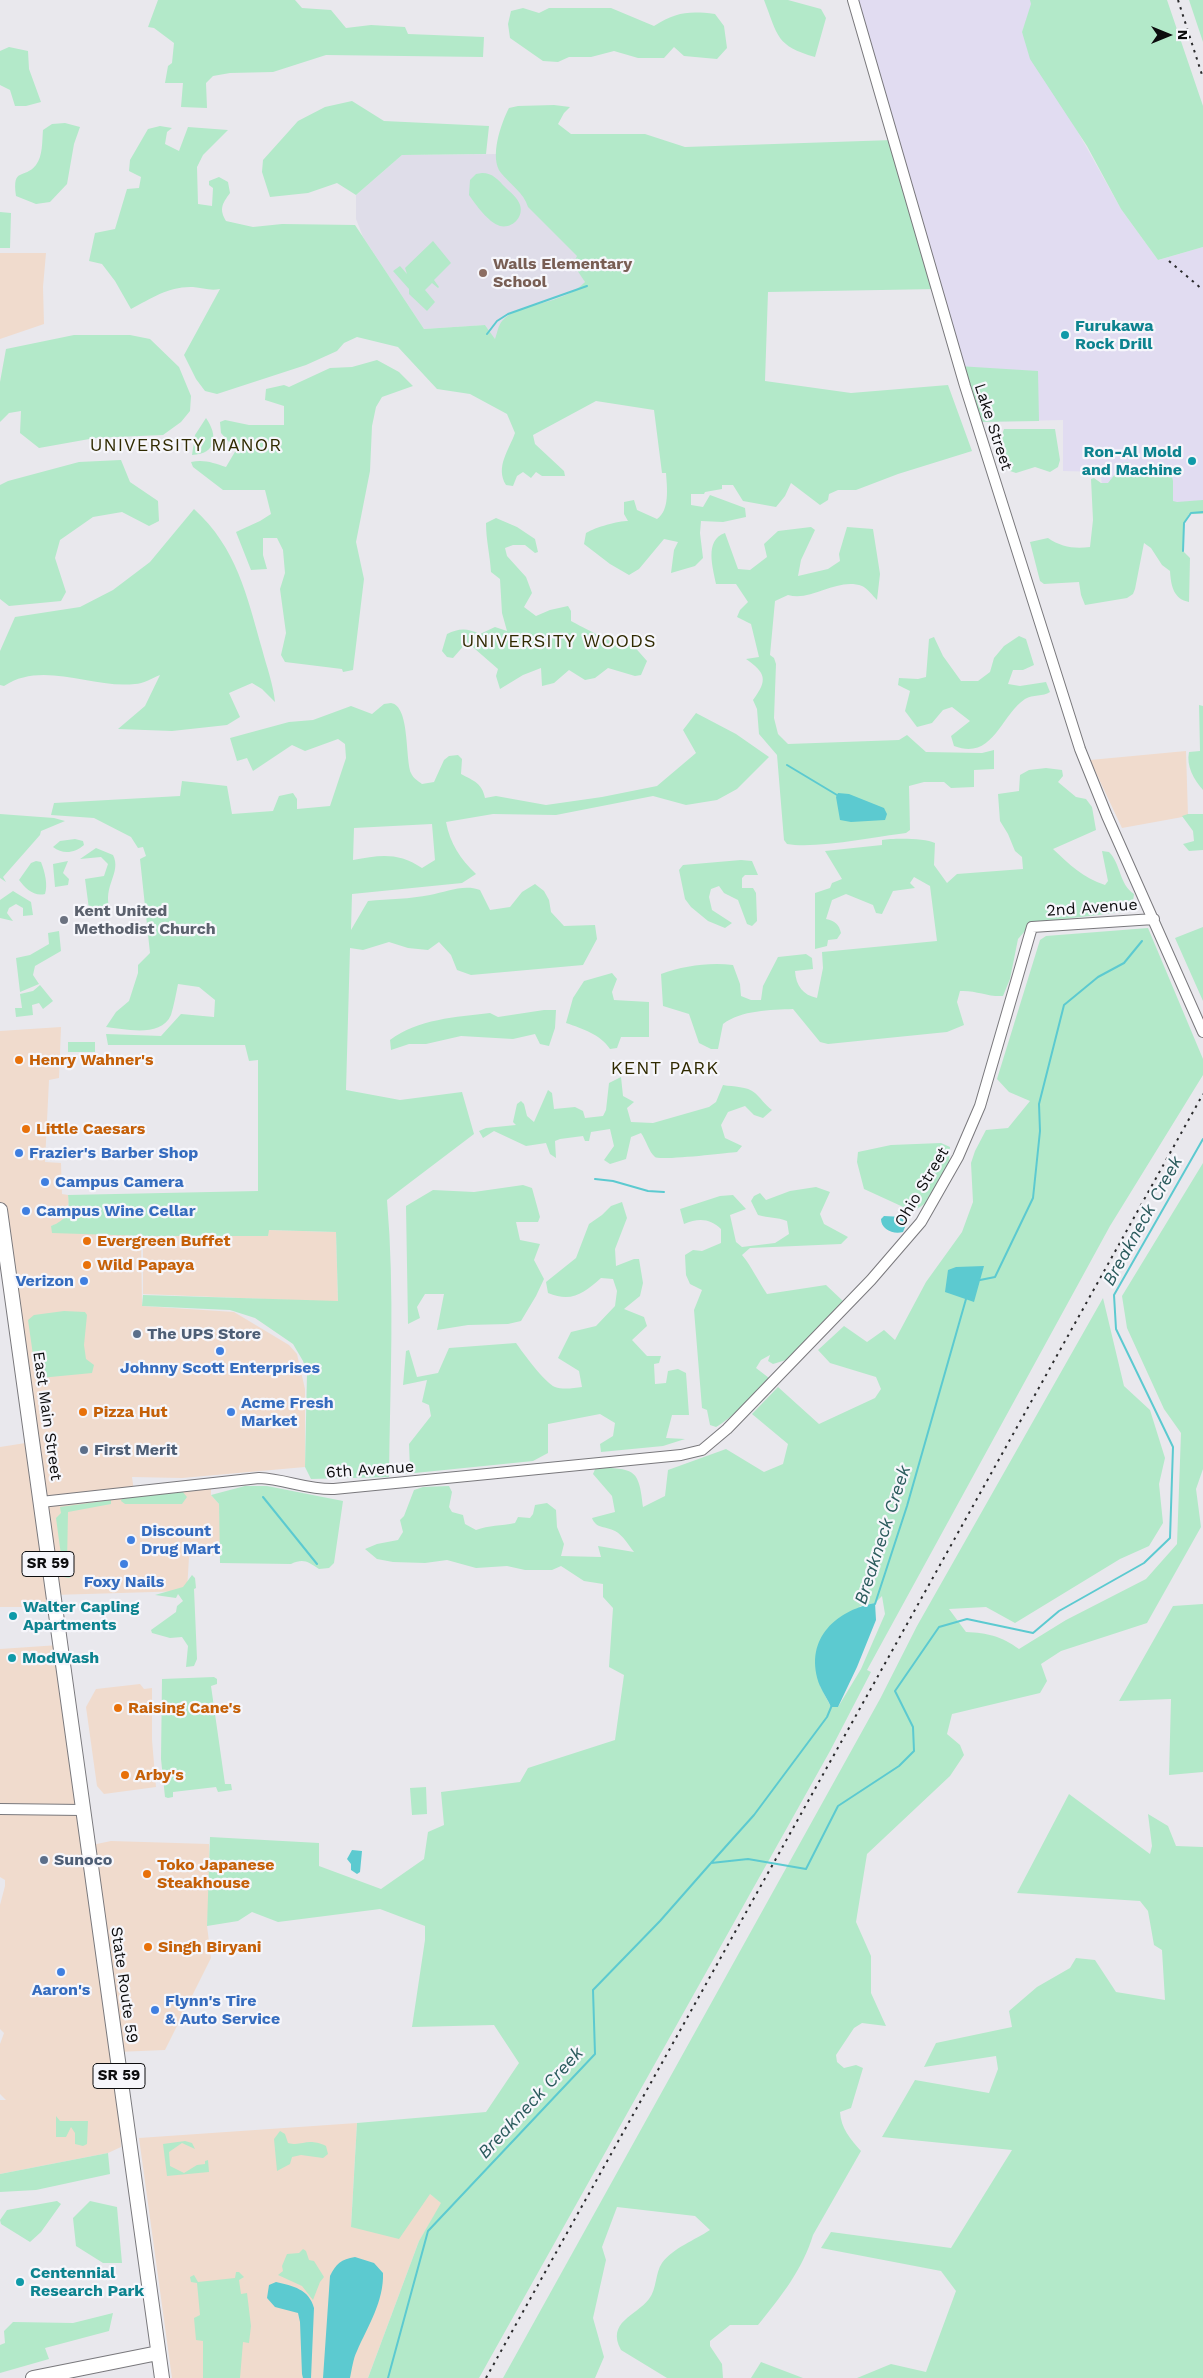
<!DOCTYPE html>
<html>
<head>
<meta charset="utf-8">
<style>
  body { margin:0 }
  #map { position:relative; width:1203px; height:2378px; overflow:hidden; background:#e9e8ed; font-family:"Work Sans",sans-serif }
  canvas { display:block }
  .north { position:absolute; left:1143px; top:10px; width:50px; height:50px; -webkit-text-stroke:4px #f6f6fb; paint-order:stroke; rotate:90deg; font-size:14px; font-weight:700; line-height:20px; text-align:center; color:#0d0d0e }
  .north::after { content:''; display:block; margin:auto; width:18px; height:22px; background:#0d0d0e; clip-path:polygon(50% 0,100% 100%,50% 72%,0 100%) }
</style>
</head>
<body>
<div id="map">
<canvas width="1203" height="2378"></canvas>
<div class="north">N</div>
</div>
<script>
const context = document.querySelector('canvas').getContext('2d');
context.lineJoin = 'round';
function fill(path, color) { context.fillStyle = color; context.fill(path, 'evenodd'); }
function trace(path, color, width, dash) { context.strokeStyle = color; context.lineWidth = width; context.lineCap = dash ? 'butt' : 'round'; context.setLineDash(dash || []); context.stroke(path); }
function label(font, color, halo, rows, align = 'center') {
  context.font = font + ' "Work Sans",sans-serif'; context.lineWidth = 4.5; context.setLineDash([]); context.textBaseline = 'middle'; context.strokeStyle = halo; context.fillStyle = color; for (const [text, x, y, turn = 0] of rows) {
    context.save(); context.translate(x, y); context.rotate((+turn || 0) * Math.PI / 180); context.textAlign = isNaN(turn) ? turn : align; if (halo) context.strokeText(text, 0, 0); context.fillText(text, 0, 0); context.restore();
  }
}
const commercial = new Path2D(`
  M0 253H46L43 287 44 324 0 339Z
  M1186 751 1188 816 1122 828 1090 760Z
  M61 1027 59 1078 49 1080 45 1162 61 1163 62 1194 68 1195 69 1202 62 1222 51 1226 141 1237 142 1306 234 1312 289 1345 297 1354 305 1389V1467L182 1478 132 1477 134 1491 211 1482V1495L219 1504 221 1543 219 1555 189 1557 187 1591 53 1595V1604L39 1607H0V1447L32 1442 0 1210V1031Z
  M268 1230 336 1232 338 1302 143 1294V1236H268Z
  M59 1645 87 1846 111 1841 209 1844 210 1885 207 1926 211 1958 165 2050 116 2052 121 2147 108 2153 0 2174V2100H6L0 2094V2044L4 2033 0 2029V1905L5 1886V1880L0 1877V1649Z
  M140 1684 144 1689 152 1688V1740L156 1787 104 1794 97 1786 86 1707 96 1689Z
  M357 2123 351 2227 430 2194 442 2203 419 2241 368 2378H172L139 2138Z`);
const industrial = new Path2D(`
  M853 0H1030L1032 4 1022 32 1121 209 1158 260 1203 247V514L1103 515 1101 472 1063 471V420L976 422Z`);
const built = new Path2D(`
  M498 154 575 194 585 282 525 383 485 325 424 329 363 237 356 219V195L402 155Z`);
const green = new Path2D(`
  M158 0H295L302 8 331 10 346 28 371 25 405 27 408 34 484 37 483 57 326 55 273 72 230 73 213 76 206 83 207 108 181 107 183 83H165L168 66 172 63 174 43 154 28 148 27Z
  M764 0H788L821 9 826 18 815 57C776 46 778 36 764 0Z
  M1030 0H1167L1203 106V247L1158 260 1121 209 1087 146 1030 59 1022 32 1031 4Z
  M1189 0H1203V42Z
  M523 8 539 13 549 8H611L654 26C677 12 688 11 715 14L724 26 727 48 717 59 684 56 674 47 664 58H638L614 51 591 57H569L558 62 543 61 510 38 508 24 511 11Z
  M9 47 28 51 29 69 41 102 26 106H15L10 90 0 85V51Z
  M352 101 384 121 489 126 486 154 402 155 356 195 337 183 308 193 270 197 262 172 263 160 298 121 325 107Z
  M554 105 570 107 564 113 558 124 571 134H645L685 147 893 140 937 289 768 292 765 381 851 393 948 385 972 451 898 474 856 490H838L829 494 828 500 820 505 791 483 785 496 776 507 743 501 733 485H722V489L705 492 704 494H691V505L703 507 710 495 745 508 746 517 723 522 701 521 700 533 703 558 695 566 671 573 674 550 678 542 664 539 639 569 629 575 610 564 584 544 586 533C596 527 618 521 628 521L624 514V502L634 500 637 510 657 519C670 510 667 488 666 473H662L654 410 596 401 533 435 535 444 564 471 565 476H542L536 472 531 478 523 472 517 476 513 486 506 485C495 467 509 450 515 433L507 414 470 394 437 389 398 347 357 337 344 343 337 351 306 365 217 394 205 391 196 379 184 355 220 289C210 291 203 288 193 287 169 286 152 298 131 309L115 281 102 264 89 261 95 233 115 229 127 189 139 188 141 177 129 171 130 160 148 129 160 126 172 128 167 132 165 144 179 151 188 127 228 130 203 155 197 167 198 204 212 206 213 188 209 185V181L219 177 228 182 230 193C222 204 219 209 226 221L253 227 282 224 355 225 424 329 485 325 495 339C497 334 498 326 502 321 518 302 562 306 585 282L573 264 577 256 528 207C524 193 510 184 501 173 489 158 501 123 509 108L518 106Z
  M65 123 80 127 74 144 67 184 50 202 36 204 16 196C12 166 24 180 36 165 43 156 42 141 43 130L52 124Z
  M482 173C493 173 498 180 505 187 510 192 518 198 520 205 524 217 512 229 500 226 488 222 476 205 469 195L470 180 476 174Z
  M0 212 11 213 10 248H0Z
  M433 241 451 263 434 280 439 287 438 288 432 283 425 290 435 302 427 311 409 294V289L393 271 400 266 407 274 405 268Z
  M74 335H130L150 339 179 367 191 396 190 411 181 422 163 435 95 438 39 448 20 433 21 411 9 413 0 422V382L6 349Z
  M377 360 399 372 413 386 382 397 376 407 372 426 370 471 356 542 364 579 353 670 343 672 342 669 285 662 281 655 286 633 280 589 285 573 283 550 277 538H263V555L267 569 251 570 236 532 260 521 271 514 265 490H223L193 467 191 462C204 459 214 463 226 467L236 450 221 433 220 422 225 420 249 425H284V406L265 400 266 389 284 385 289 387 330 368 352 367Z
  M958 366 1038 371 1039 421 976 422Z
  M206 418C218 435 217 454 192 455L195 435Z
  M1004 429H1055L1060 460 1058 467 1050 472 1035 467 1016 473 1004 469 998 446Z
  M121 460 130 482 158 501 159 521 149 526 122 512 93 517 60 540 55 558 66 592 61 601 9 606 0 599V485L8 481 79 462Z
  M1128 462 1132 467 1170 468 1173 481V501L1177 502 1203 500V514H1189L1184 523 1183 551 1190 558 1189 602C1174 599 1171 587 1170 571L1162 565 1151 548 1144 543 1135 589 1133 594 1127 598 1085 605 1081 595 1079 582 1044 584 1040 581 1030 542 1048 538C1061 547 1074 549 1090 547L1093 520 1091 479 1094 478 1101 483H1108L1124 463Z
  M194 509C237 548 247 596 262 649 267 668 273 683 275 702L262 689 252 683 229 693 240 717 227 725 172 731 118 729 145 706 160 675C152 678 143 684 135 684 92 689 43 660 4 686L0 685V651L15 617 80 607 113 590 150 562Z
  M496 518 517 527 535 539 538 552 535 553 525 545H513L505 548 507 556 526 577 532 593 524 607 536 616 550 610 568 606 571 611V621C574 623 616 644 619 645 623 645 628 644 632 644L647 661 641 675 635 676 608 668 595 678 585 680 569 670 554 683 542 686 541 668 523 675 500 689 496 676 498 669 467 642 453 658 447 657 442 651 447 634C459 628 467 628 480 634L495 627 507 631 502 613 500 579 491 572C490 555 486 540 486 523Z
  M811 527 815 530 801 560 798 576 828 569 840 561 839 554 847 527 873 529 880 574 877 600C873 596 867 588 862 586 837 577 812 602 788 595L775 601 770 655 774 658 776 664 774 718 778 734 788 744 899 740 907 735 926 752 982 753 994 750V769L974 770V787L951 788 944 782H924L909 786 910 830 906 833C874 837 816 849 787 844L784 840 777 755 759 734 757 709 753 700C768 680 766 673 746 659L759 657 751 624 737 617 740 610 748 602 736 584H716C713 568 704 540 725 533L738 569 750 570 767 557 764 544 778 531Z
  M1019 636 1026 639 1034 665 1023 670H1013L1008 684 1020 686 1046 682 1050 692C1043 697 1033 694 1025 699 1000 716 993 761 954 746L951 736 970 721 952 707 943 710 932 723 917 727 905 711 910 691 898 685 899 678 918 679 926 677 929 639 934 637 943 656 961 681H978L990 672 994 658 1004 646Z
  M391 703C410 706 405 757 411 773 413 778 418 781 422 784L434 782 444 760 449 756 458 755 462 759 461 774C474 781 482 783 485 798L496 796 546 805 602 797 657 786 696 753 683 730 696 713 736 734 769 757 737 789 717 800 686 805 653 796 556 815 493 814 446 822C450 843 460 859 476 874L462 883 352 894 351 930 368 901C389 899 410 899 430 895 447 892 463 884 480 890L490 910 510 907 522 892 535 884 544 891 549 900 551 912 564 926 595 925 597 939 583 965 471 975 457 970 451 955 439 942 428 950 408 948 389 942 363 950 350 948 346 1090 400 1100 462 1092 474 1134 387 1200C395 1293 390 1385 389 1477L311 1479 305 1467 307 1373 303 1361 293 1344 255 1318 230 1310 142 1306 143 1295 338 1301 336 1232 269 1230 268 1236H145L52 1233 51 1226C67 1220 70 1212 68 1195L258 1191V1060L249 1061 245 1045H108L106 1034 161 1036 181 1014 214 1017 215 1000 199 987 178 984C176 994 174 1005 171 1015 161 1038 125 1029 106 1027L116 1012 129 1001 138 973V965L150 953 140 859 146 856 143 847 138 848 131 837 94 818 51 815 54 803 180 796 182 781 227 786 232 814 273 811 279 796 293 793 297 799V809L330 806 346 758 345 744 338 739 305 751 292 745 253 771 247 758 237 761 230 738 289 722 313 720 351 706 372 714 384 704ZM432 824 435 860 422 868C398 852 380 855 353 860L354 828Z
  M1199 705 1203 706V790C1194 780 1186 766 1189 752L1200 751Z
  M1046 768 1062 770 1063 776 1058 782 1076 797 1086 799 1092 807 1096 830 1053 849C1069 864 1083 878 1105 885L1108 881 1102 851 1109 852C1121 864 1119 884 1134 894L1132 909 1122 912 1032 923 1018 939 1010 979 1003 996C988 997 976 990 960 991L957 1002 964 1025 947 1032 828 1044 820 1042 793 1009C771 1010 741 1010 723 1024L718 1049H711L699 1043 689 1014 663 1006 661 974C683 966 709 962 733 965L740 984 741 996 751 1000H761L763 986 778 957 806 954 812 958 813 969 795 971C796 986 803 995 817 998L823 968 822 952 937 941 930 886 914 877 910 883 915 888 893 891 882 914 876 913 873 905 846 894 832 900 826 919C835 921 839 924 841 933L837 939 828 940 827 946 815 949V893L830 888 832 883 842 879 825 851 882 845V840C894 838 925 838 935 843L934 865 947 883 957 874 1023 869 1022 857 1015 851 1008 834 1000 821 998 794 1019 791 1020 775 1029 770Z
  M0 814 54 818 65 821 41 831 40 835 3 877 6 882 0 878Z
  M1188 814H1203V850L1189 851 1183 844 1194 841 1193 831 1182 816Z
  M75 839 83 841 84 845C75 853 63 855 53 847L60 841Z
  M96 848 113 855C122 873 102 886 110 910L93 912 92 909H89L85 879 104 876 108 864 101 857 80 859Z
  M741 860 752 861 758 875H745L742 878V888H753L756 893 757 921 752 926 747 924 738 900 724 893 719 886 711 889 709 897 712 910 732 923 725 928 708 921 691 907 685 899 679 870 683 865Z
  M36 861 41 862C45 872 48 885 45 894 34 897 25 888 19 880L31 863Z
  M68 861 63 873 69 879 68 885 55 887 53 864Z
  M13 891 31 902 33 915 23 916V908L16 904 9 908 7 913 13 921 0 918V900Z
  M1203 927V1001L1175 938Z
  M1148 928 1203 1059V1075L1110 1226 867 1670 871 1672 830 1751 479 2378H368L419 2241 441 2203 430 2194 399 2239 351 2227 357 2123 486 2112 519 2063 494 2025 412 2027 425 1940V1926L380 1909 278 1922 252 1912 238 1921 207 1926 210 1837 319 1843V1866L381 1889 424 1859 428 1832 444 1825 441 1792 520 1782 528 1768 615 1740 624 1675 609 1667 613 1608 603 1597V1584L584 1581 561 1566 552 1570H525L507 1566 476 1568 447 1560 425 1563 393 1562 377 1559 365 1549 377 1544 398 1540 403 1532 400 1520 404 1516 414 1490 423 1487 449 1486 452 1492 449 1507 452 1512 463 1515 465 1524 476 1530C489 1525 501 1526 515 1523L518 1517 530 1518 533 1514 535 1505 547 1503 556 1510 557 1527 564 1544 561 1556 601 1557 598 1546 634 1552C629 1546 623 1535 615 1531 606 1526 596 1529 592 1518L615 1512 612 1496 593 1474 596 1467C633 1470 639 1466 643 1507L665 1496 668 1470 726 1449 764 1472 783 1464 788 1444 752 1414 778 1387 819 1424 875 1398 881 1389 876 1377 830 1363 818 1350 844 1326 867 1342 884 1330 895 1340 926 1282 962 1232 973 1202 971 1163 975 1151 986 1130 1008 1128 1030 1101 1009 1092 997 1079 1040 940 1046 936ZM882 1596 885 1614 861 1669 838 1707H831L820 1686 860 1606 875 1603Z
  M59 931 61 951 35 966 33 975 39 984 20 992 16 958 30 955 49 944 48 933Z
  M612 973 617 979 612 992 614 1000 649 1002V1037H621L617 1048 610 1049C600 1034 583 1029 566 1023L573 998 584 981Z
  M40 985 53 1001 43 1009 39 1003 32 1005 33 1015 16 1017 15 1008H22L20 994 33 991Z
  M544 1010H556L555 1028 549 1046 540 1044 535 1034 513 1039 461 1036 426 1044H409L391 1050 390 1040C418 1019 456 1017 490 1013L498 1017Z
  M68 1042H95V1052H68Z
  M621 1077 623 1096 634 1102 627 1108 631 1122 653 1123 709 1107 716 1102 723 1085C734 1087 747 1086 755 1093 760 1097 765 1105 772 1110L763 1118 754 1115 745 1106 728 1112 721 1125 725 1138 742 1146 737 1152C727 1153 658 1161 655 1157 649 1152 646 1140 641 1133L631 1137 626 1159 610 1164 604 1160 614 1146 610 1129 591 1132 589 1141H585L583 1136 560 1139 555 1141 556 1158 550 1154 546 1143 526 1146 494 1131 483 1138 479 1131 486 1128 516 1125 513 1122 517 1104 521 1101 524 1104 527 1116 534 1122 548 1090 552 1093 554 1109 575 1107 583 1111 585 1118 603 1116 606 1110 609 1083Z
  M941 1143 950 1147C949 1154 950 1164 947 1171 940 1187 929 1205 912 1211L864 1189 857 1162 858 1152 891 1145Z
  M1203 1163V1469L1196 1489 1201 1527 1147 1623 1061 1651 1041 1664 1047 1681 1040 1693 952 1714 947 1734 960 1745 964 1755 950 1776 867 1854 856 1922 871 1956V1993L886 2026 862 2023 854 2028 836 2055 837 2062 844 2068 856 2065 863 2068 851 2108 840 2112C841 2128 850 2139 861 2151L813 2235C803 2269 780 2298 758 2325H730L710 2341V2346L722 2364 723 2378H667L621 2350C606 2322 636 2316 649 2299 657 2289 655 2273 662 2263 673 2248 695 2240 710 2230L695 2216 617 2207 602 2247 606 2260 593 2318 604 2357 595 2378H503L880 1699 917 1626 1103 1298 1124 1386 1150 1410 1165 1458 1159 1484 1163 1523 1149 1546 1120 1559 1015 1623 986 1607 949 1609 966 1632C988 1633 1001 1636 1019 1649L1066 1620 1146 1579 1177 1544 1181 1433 1164 1409 1127 1328 1122 1296Z
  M523 1185 532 1188 540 1217 538 1222H516L520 1240 540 1244 534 1260 544 1279 536 1296 521 1321 508 1324 468 1325 437 1330 444 1294H425L417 1307 420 1318 408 1324 406 1206 433 1190 474 1192Z
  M816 1187 830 1192 820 1214 824 1224 848 1237 841 1244 750 1248 742 1255C752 1267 758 1281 767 1294L826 1285 844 1302 786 1360 773 1364 768 1361 770 1355 761 1360 756 1368 769 1378C761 1391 729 1420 716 1427L710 1425 707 1410 702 1408 694 1310 702 1290 690 1284 686 1275 685 1255 693 1250 702 1251 721 1243V1229C710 1218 698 1218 684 1224L680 1209 720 1196 733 1195 746 1209 730 1215 736 1242 742 1247 775 1243 789 1234 787 1221C777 1217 769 1218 758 1215L751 1201 754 1196 760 1193 766 1200 790 1191Z
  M622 1202 627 1218 615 1249 616 1266 634 1259H639L643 1283 640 1296 624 1309 644 1317 647 1326 632 1340 647 1356H661L659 1363 654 1364 655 1384 666 1383 668 1371 678 1369 686 1373 689 1415H672L666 1438 685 1439 663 1446 601 1452 600 1444 613 1436 615 1423 600 1414 548 1424V1453L533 1461 405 1474 410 1470 409 1444 431 1416 429 1405 422 1402 427 1380 403 1385 406 1351 409 1350 417 1377 438 1373 449 1348 516 1343C523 1353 545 1383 555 1387 563 1390 574 1388 582 1387L579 1371 558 1358 571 1332 596 1326 615 1306 617 1291 613 1279 601 1278C584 1293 572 1303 548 1293L546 1282 576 1258 589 1224 602 1215 611 1206Z
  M64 1311 85 1312 87 1315 84 1345 86 1359 94 1365 92 1373 40 1378 36 1376 28 1320 34 1315Z
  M245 1486H267L343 1501 334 1563 329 1568 319 1569C308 1562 304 1558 291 1564L220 1563 219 1504 211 1495Z
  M182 1491 187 1497 182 1504H125L121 1501 122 1498Z
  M111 1500V1504L68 1512 67 1563H73V1574L69 1578 64 1577 56 1518 61 1513 60 1507Z
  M192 1575 195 1578 196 1588 194 1589 197 1659 194 1666 186 1667 188 1646 182 1637 170 1638 152 1633 151 1630 176 1612 177 1606 183 1601 178 1594 176 1598 155 1595 183 1587Z
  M1203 1604V1772L1169 1775 1171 1699 1119 1701 1173 1606Z
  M214 1677 217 1679V1684L211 1686 225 1784H231L232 1790 218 1792 216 1787 173 1792V1797L168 1798 165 1797 161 1759 162 1679Z
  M426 1787 427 1814 412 1815 410 1788Z
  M1069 1794 1150 1854 1152 1846 1148 1814 1168 1826 1176 1846 1203 1847V2378H857L891 2364 926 2372 956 2291 941 2271 821 2248 831 2232 951 2248 1012 2150 882 2137 915 2080 989 2093 998 2069 996 2056 924 2067 936 2043 1012 2027 1009 2011 1037 1987 1070 1968 1076 1958 1095 1960 1116 1992 1165 2000 1162 1950 1154 1945 1148 1911 1140 1901 1017 1893Z
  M56 2116 60 2121H88L87 2144 83 2146 75 2144V2133L71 2127 66 2137H56Z
  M280 2131 285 2134 288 2143C303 2147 306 2137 326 2146L328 2154 323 2158 301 2155 292 2157 290 2164 277 2171 274 2139Z
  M185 2141 192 2143 195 2149 182 2143 169 2152 170 2166 184 2173 197 2165 205 2164V2161L208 2160 209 2172 167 2176 163 2144Z
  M108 2153 110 2174 36 2190 0 2192V2174Z
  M57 2201 61 2204 41 2232 30 2242 1 2224 0 2220 7 2210Z
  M90 2201 117 2207 122 2263H103L76 2246 73 2218Z
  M303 2249 306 2251 309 2260 314 2261 324 2277 320 2282 313 2300 302 2286 278 2275 283 2271 282 2266 287 2254 299 2253Z
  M236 2272H239L244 2277 239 2280 241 2294 247 2293 251 2326 249 2343 243 2342 240 2378H203V2341L196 2340 194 2318 200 2315 197 2283 191 2282 190 2277 194 2275 198 2282 235 2278Z
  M113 2313 109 2331 45 2348 49 2359 0 2373V2345L5 2343 4 2331 13 2322 73 2323Z
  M761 2362 803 2378H751Z`);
const water = new Path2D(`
  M838 793 849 794 884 808 887 814 885 820 851 822 840 820 836 797Z
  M884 1216 903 1217 907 1222 903 1232C893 1235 881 1229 881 1219Z
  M984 1266 974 1302 945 1292 948 1270 956 1267Z
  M875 1603 876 1620 857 1667 838 1707H831C828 1700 823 1693 820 1686 803 1642 833 1611 875 1603Z
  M352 1850 362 1851 360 1872 357 1874 351 1870V1864L347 1859Z
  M355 2257 374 2263 383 2273C384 2301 368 2326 357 2351 353 2359 352 2369 350 2378H323L330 2276C336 2264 341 2259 355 2257Z
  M276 2282C293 2286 309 2289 314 2308L311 2378H303L302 2374 300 2322 298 2313 275 2307 267 2298 269 2285Z`);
const stream = new Path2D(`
  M487 334 497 321 508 314 587 286
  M1183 551 1184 523 1191 513 1203 512
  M787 765 837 795
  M595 1179 613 1181 648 1191 664 1192
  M980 1280 995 1277 1033 1198 1040 1131 1039 1104 1064 1005 1098 977 1124 963 1142 941
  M263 1497 317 1564
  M875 1604 907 1506 966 1299
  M711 1863 754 1815 827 1717 832 1705
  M388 2378 428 2231 595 2054 593 1990 660 1921 711 1863 748 1859 806 1869 838 1806 899 1766 914 1751 913 1727 895 1691 939 1627 967 1619 1033 1633 1059 1611 1144 1563 1170 1538 1173 1447 1116 1329 1114 1295 1203 1139`);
const minor = new Path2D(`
  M853 0 965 386 1080 749 1107 816 1203 1032
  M41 1502 259 1478C285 1479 308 1490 334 1489L681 1455 702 1450 727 1429 871 1280 921 1222 958 1157 980 1106 1032 927 1154 919
  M0 1809 82 1810`);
const major = new Path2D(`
  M0 1210 162 2378
  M33 2378 158 2353`);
const rail = new Path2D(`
  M1178 0 1203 78
  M1169 261 1203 290
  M486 2378 1203 1094`);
const markers = [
  [483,273,5,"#8d6e63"],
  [1065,335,5,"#0f9aa8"],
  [1192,461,5,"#0f9aa8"],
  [64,920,5,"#6b7280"],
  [19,1060,5,"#e8710a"],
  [26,1129,5,"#e8710a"],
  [19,1153,5,"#3f7fe0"],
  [45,1182,5,"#3f7fe0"],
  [26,1211,5,"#3f7fe0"],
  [87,1241,5,"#e8710a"],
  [87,1265,5,"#e8710a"],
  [84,1281,5,"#3f7fe0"],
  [137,1334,5,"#5c6f8a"],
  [220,1351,5,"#3f7fe0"],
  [83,1412,5,"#e8710a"],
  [231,1412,5,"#3f7fe0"],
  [84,1450,5,"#5c6f8a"],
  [131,1540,5,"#3f7fe0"],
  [124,1564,5,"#3f7fe0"],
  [13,1616,5,"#0f9aa8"],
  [12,1658,5,"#0f9aa8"],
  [118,1708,5,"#e8710a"],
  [125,1775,5,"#e8710a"],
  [44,1860,5,"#5c6f8a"],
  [147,1874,5,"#e8710a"],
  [148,1947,5,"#e8710a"],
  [61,1972,5,"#3f7fe0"],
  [155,2010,5,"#3f7fe0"],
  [20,2282,5,"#0f9aa8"]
];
const shields = [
  [48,1564,52],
  [119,2076,52]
];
const shieldNames = [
  ["SR 59",48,1564],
  ["SR 59",119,2076]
];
const educationNames = [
  ["Walls Elementary",493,264],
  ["School",493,282]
];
const cultureNames = [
  ["Furukawa",1075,326],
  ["Rock Drill",1075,344],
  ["Ron-Al Mold",1182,452,"right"],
  ["and Machine",1182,470,"right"],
  ["Walter Capling",23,1607],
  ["Apartments",23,1625],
  ["ModWash",22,1658],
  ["Centennial",30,2273],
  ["Research Park",30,2291]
];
const streetNames = [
  ["Lake Street",993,427,72],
  ["2nd Avenue",1092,908,-4],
  ["Ohio Street",922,1187,-59],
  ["East Main Street",47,1416,82],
  ["6th Avenue",370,1470,-4],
  ["State Route 59",124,1985,82]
];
const worshipNames = [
  ["Kent United",74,911],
  ["Methodist Church",74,929]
];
const foodNames = [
  ["Henry Wahner's",29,1060],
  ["Little Caesars",36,1129],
  ["Evergreen Buffet",97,1241],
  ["Wild Papaya",97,1265],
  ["Pizza Hut",93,1412],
  ["Raising Cane's",128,1708],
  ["Arby's",135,1775],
  ["Toko Japanese",157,1865],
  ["Steakhouse",157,1883],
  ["Singh Biryani",158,1947]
];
const shopNames = [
  ["Frazier's Barber Shop",29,1153],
  ["Campus Camera",55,1182],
  ["Campus Wine Cellar",36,1211],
  ["Verizon",74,1281,"right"],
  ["Johnny Scott Enterprises",220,1368,"center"],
  ["Acme Fresh",241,1403],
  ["Market",241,1421],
  ["Discount",141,1531],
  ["Drug Mart",141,1549],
  ["Foxy Nails",124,1582,"center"],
  ["Aaron's",61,1990,"center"],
  ["Flynn's Tire",165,2001],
  ["& Auto Service",165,2019]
];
const serviceNames = [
  ["The UPS Store",147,1334],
  ["First Merit",94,1450],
  ["Sunoco",54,1860]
];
const neighbourhoodNames = [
  ["UNIVERSITY MANOR",186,446],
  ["UNIVERSITY WOODS",559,642],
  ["KENT PARK",665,1069]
];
const waterNames = [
  ["Breakneck Creek",1143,1221,-61],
  ["Breakneck Creek",883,1535,-72],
  ["Breakneck Creek",531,2103,-47]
];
fill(commercial, '#f0dbcd');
fill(industrial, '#e1dcf1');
fill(built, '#dfdde9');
fill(green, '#b3e9c9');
fill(water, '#5ccad0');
trace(stream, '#5ccad0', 2);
trace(minor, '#79787c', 12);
trace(major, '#79787c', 16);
trace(minor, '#fff', 10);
trace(major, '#fff', 14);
trace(rail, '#2a2a2c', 2, [2.5, 5]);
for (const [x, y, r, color] of markers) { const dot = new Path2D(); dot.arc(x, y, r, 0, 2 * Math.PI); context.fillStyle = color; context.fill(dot); trace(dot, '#f6f6fb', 2); }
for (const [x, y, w] of shields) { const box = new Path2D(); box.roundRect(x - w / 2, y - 12.5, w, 25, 4); context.fillStyle = '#f6f6fb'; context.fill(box); trace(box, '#0d0d0e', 1); }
label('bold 15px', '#0d0d0e', null, shieldNames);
label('bold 16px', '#785e54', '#f6f6fb', educationNames, 'left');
label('bold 16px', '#0d838f', '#f6f6fb', cultureNames, 'left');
label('16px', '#0d0d0e', '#f6f6fb', streetNames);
label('bold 16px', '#5b616d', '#f6f6fb', worshipNames, 'left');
label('bold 16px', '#c56008', '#f6f6fb', foodNames, 'left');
label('bold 16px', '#366cbe', '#f6f6fb', shopNames, 'left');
label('bold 16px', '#4e5e75', '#f6f6fb', serviceNames, 'left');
context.letterSpacing = '1px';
label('18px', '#302a00', '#f6f6fb', neighbourhoodNames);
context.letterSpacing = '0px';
label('italic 18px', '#2b5b5d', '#f6f6fb', waterNames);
</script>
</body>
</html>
